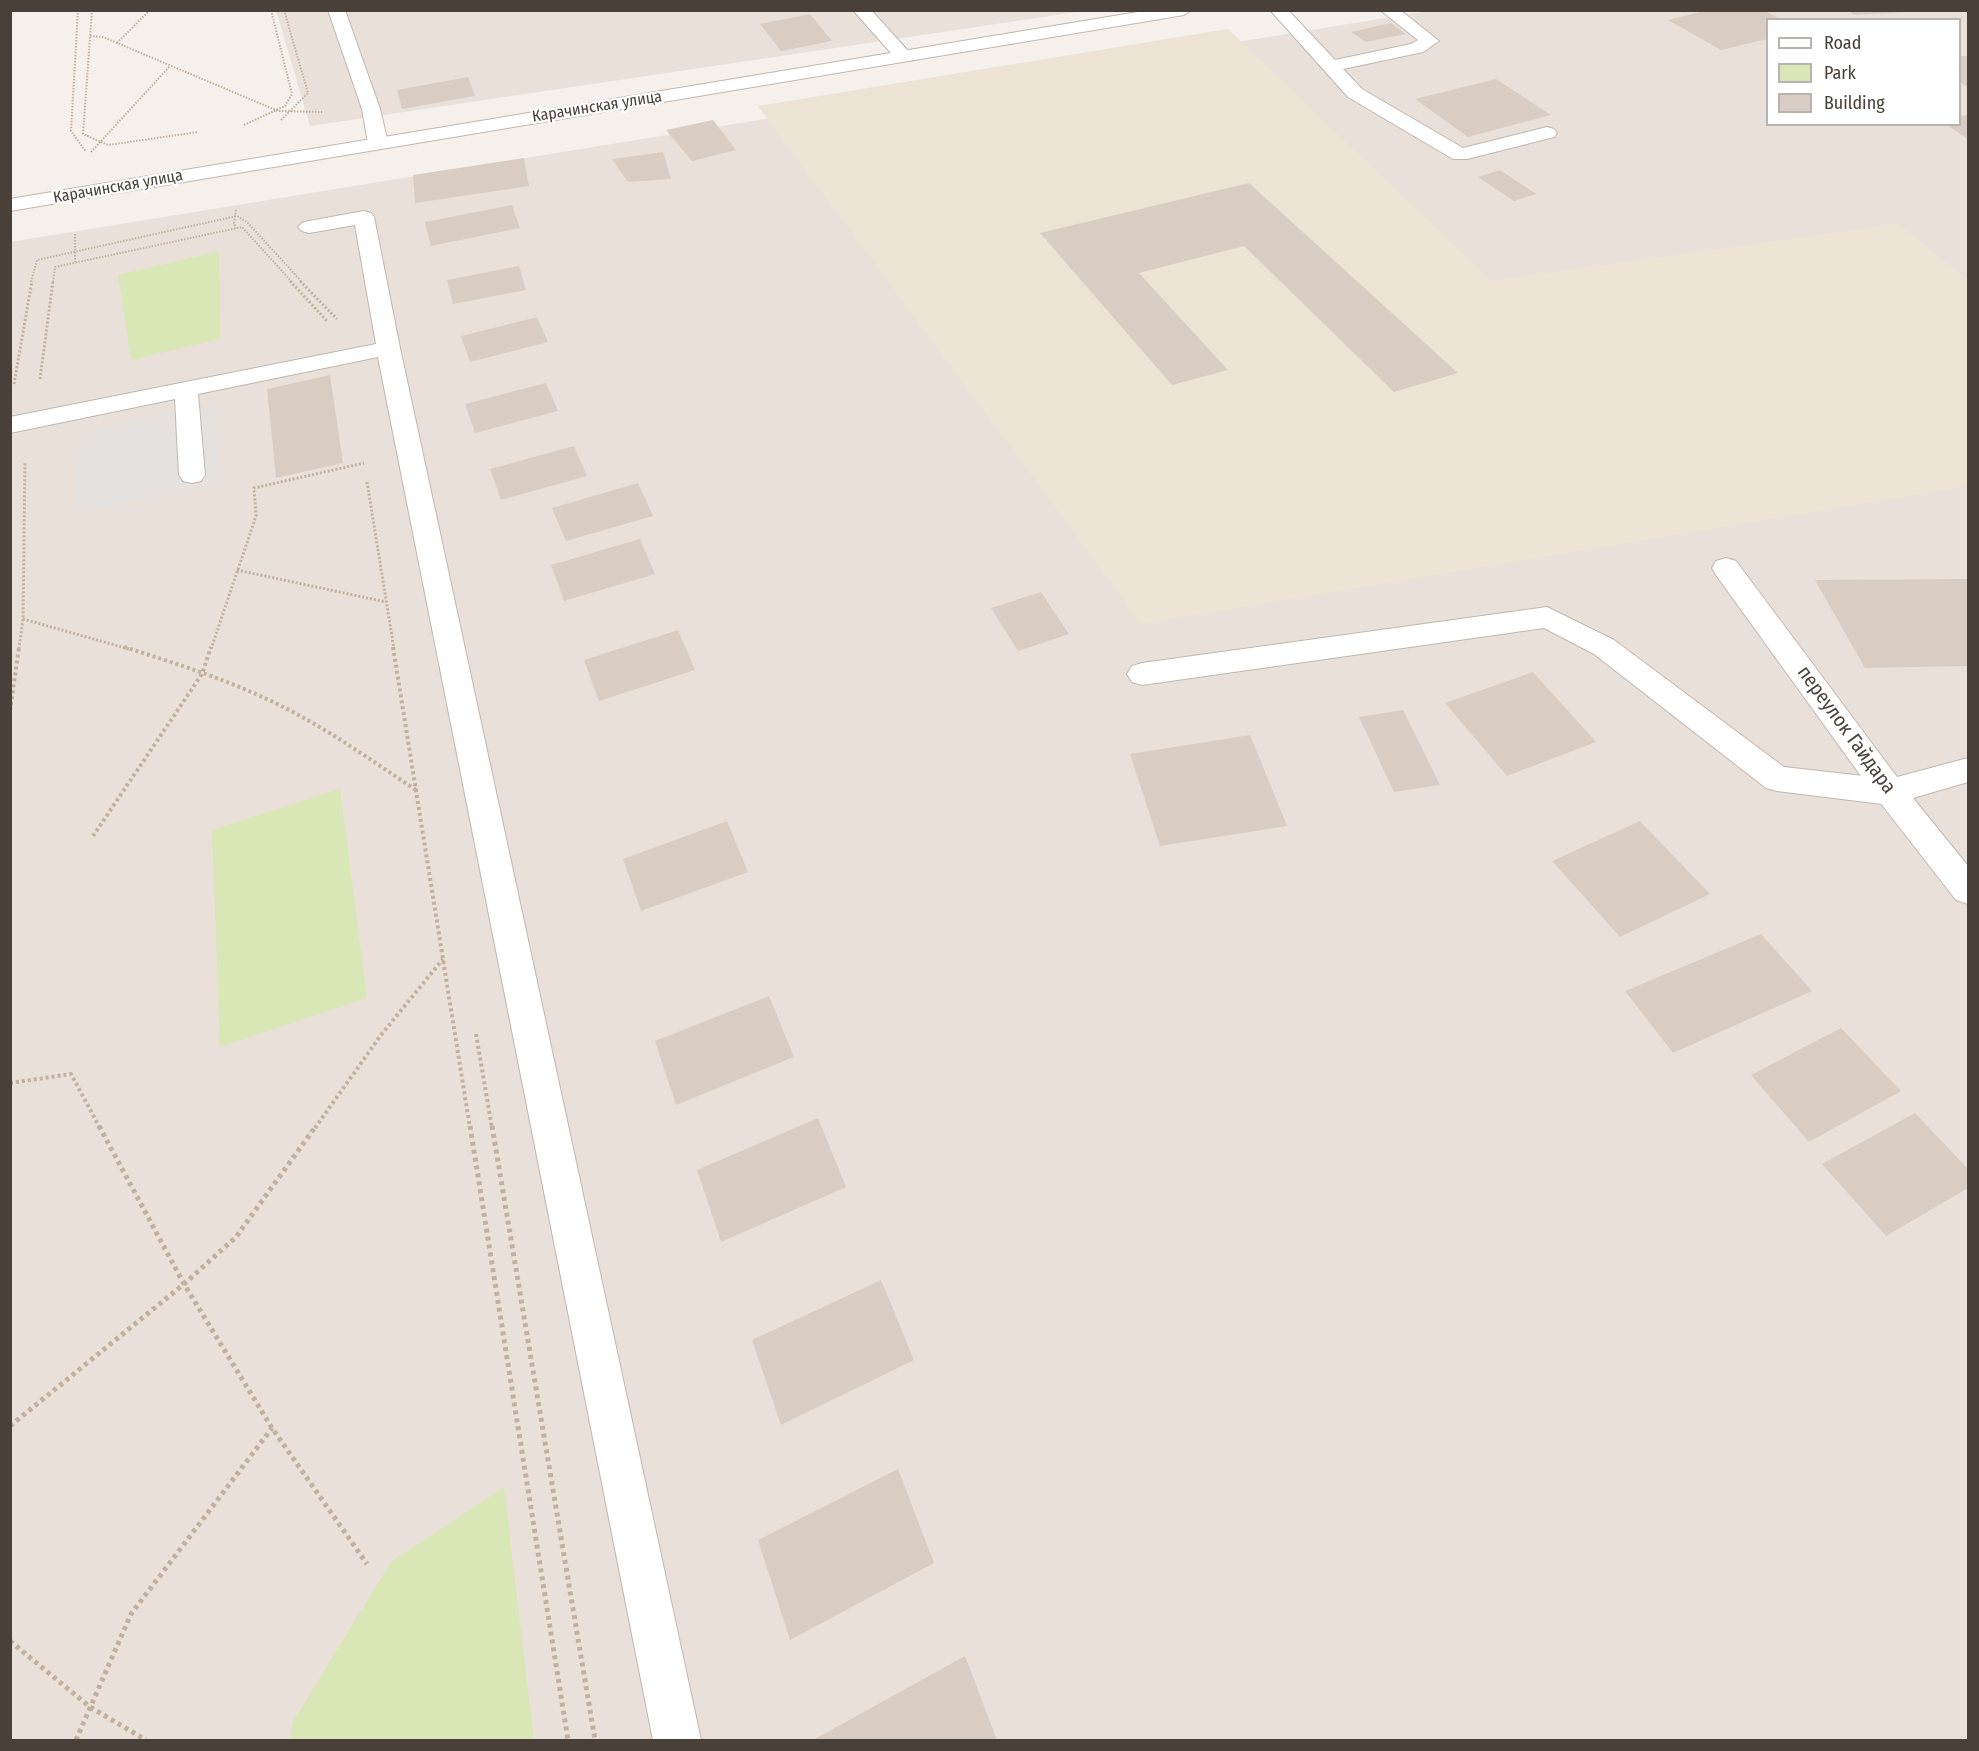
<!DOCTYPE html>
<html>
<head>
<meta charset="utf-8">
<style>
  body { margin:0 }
  #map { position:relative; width:1979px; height:1751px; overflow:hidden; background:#f5f0eb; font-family:"Fira Sans Condensed",sans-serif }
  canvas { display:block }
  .frame { position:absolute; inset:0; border:12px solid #494039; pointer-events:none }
  .legend { position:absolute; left:1766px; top:18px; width:195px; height:108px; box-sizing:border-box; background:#fff; border:2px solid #b6b3b0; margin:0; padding:8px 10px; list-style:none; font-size:18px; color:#494039 }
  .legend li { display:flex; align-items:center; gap:12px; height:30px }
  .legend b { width:30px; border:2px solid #b6b3b0 }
</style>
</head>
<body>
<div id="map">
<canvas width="1979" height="1751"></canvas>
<div class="frame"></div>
<ul class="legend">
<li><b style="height:8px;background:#fff"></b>Road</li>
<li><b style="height:16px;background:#d8e7b5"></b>Park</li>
<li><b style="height:16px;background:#d9cdc3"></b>Building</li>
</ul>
</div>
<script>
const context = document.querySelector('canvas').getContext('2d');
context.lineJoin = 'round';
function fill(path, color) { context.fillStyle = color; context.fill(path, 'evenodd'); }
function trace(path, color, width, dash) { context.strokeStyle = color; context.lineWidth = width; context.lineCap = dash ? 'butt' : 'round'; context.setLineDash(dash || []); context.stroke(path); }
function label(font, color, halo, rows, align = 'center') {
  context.font = font + ' "Fira Sans Condensed",sans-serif'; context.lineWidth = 4.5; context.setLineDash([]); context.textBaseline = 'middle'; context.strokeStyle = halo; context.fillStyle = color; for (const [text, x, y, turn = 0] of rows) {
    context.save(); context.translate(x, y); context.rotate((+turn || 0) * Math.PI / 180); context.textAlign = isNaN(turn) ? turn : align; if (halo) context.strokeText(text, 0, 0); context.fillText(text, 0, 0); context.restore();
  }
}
const residential = new Path2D(`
  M276 10 1084 11 310 126Z
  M1428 11H1968V1740H11L10 242ZM1768 20H1960V124H1768Z`);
const education = new Path2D(`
  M1228 29 1491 281 1898 224 1968 280V486L1142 624 758 106Z`);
const green = new Path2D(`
  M219 251 220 339 131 360 118 275Z
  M340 789 367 998 220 1047 212 830Z
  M504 1487 534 1740H291L292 1723 391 1562Z`);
const parking = new Path2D(`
  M215 403 220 482 76 515 79 435Z`);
const building = new Path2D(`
  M1708 10H1764L1781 20H1768V39L1721 50 1668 20Z
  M1848 10H1905V12L1854 15Z
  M810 14 832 41 781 51 760 24Z
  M1391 23 1406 34 1366 42 1351 32Z
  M1960 56H1968V87L1960 82Z
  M468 77 475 96 402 109 397 90Z
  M1496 79 1551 115 1468 137 1415 99Z
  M1968 115V139L1945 124H1960V116Z
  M713 120 736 150 692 161 666 130Z
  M663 152 671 179 628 182 612 159Z
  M524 158 529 186 415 203 413 175Z
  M1500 170 1536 194 1514 201 1478 177Z
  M1249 183 1458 373 1394 392 1244 246 1139 273 1228 370 1172 385 1040 233Z
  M512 205 520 228 431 246 425 222Z
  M519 266 526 290 453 304 447 280Z
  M537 317 548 342 470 362 461 336Z
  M330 375 343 463 276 478 267 389Z
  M546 383 558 411 475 433 465 404Z
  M574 446 587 476 501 500 490 469Z
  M638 483 653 516 566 541 552 508Z
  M640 539 655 574 564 601 551 565Z
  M1968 579V666L1865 668 1815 580Z
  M1041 592 1069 634 1018 651 991 608Z
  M678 630 695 670 599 701 584 660Z
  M1533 672 1596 742 1507 776 1445 703Z
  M1403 710 1440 785 1394 792 1359 717Z
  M1250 735 1287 826 1160 846 1130 754Z
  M727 821 748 872 641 911 623 859Z
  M1640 821 1710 894 1620 937 1552 861Z
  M1761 934 1812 991 1673 1053 1625 991Z
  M769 996 794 1057 676 1105 655 1041Z
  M1841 1028 1901 1091 1809 1142 1751 1075Z
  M1915 1113 1968 1169V1188L1886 1236 1822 1164Z
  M818 1118 846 1187 721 1242 697 1170Z
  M881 1280 914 1360 781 1425 752 1340Z
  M898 1469 934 1563 790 1640 758 1540Z
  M965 1656 997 1740H813Z`);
const pathFar3 = new Path2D(`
  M78 10 71 131 86 152
  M92 10 83 134 108 145 198 132
  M90 36 103 37 278 111 322 112
  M117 43 150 10
  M281 120 308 93 284 10
  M244 125 285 106 292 94 271 10
  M91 152 170 66
  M236 210 234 223 236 228
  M75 234V263
  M31 282 37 260 237 216 247 222 302 282
  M53 282 55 267 242 227 292 282`);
const pathFar2 = new Path2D(`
  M290 281 327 321
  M300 281 337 319
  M40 379 53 281
  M14 384 32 281
  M367 482 394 649
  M237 570 386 602
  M23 619 129 649
  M19 649 23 619 25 462
  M211 649 256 516 254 488 364 463`);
const pathFar1 = new Path2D(`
  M124 647C181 665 238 683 291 711 335 734 375 763 416 790
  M393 647 470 1128
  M10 711 19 647
  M93 836 202 674 211 647
  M476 1034 492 1128
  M10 1083 71 1074 100 1128
  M315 1128 381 1035 443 959`);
const path = new Path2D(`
  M99 1126 184 1284 272 1428 367 1564
  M470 1126 568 1740
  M492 1126 595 1740
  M10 1426 184 1284 236 1237 316 1126
  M10 1641 90 1707 146 1740
  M76 1740 131 1614 272 1428`);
const service = new Path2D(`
  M328 10H345L380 109 388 143 385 147H371L368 143 362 109Z
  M1270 10H1288L1335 60 1411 44 1418 40 1380 10H1400L1439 41 1423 52 1343 69 1362 89 1463 148 1547 127 1554 129 1557 133 1554 137 1467 159H1453L1348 97Z
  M364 211 371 213 374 217 400 348 701 1740H653L378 357 198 394 205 475 201 481 192 483 183 481 179 475 175 399 10 433V417L376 344 355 225 309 233 302 231 298 227 302 223 309 221Z
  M1547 607 1614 640 1784 767 1890 779 1901 783 1906 792 1901 801 1890 805 1777 791 1766 788 1594 654 1544 628 1142 685 1132 682 1127 674 1132 666 1142 663Z`);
const minor = new Path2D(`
  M853 10H871L910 53 913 57 910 61H898Z
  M1726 558 1736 561 1897 777 1968 758V782L1913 798 1968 866V904L1956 900 1879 801 1716 575 1712 568 1716 561Z`);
const tertiary = new Path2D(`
  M1150 10H1192L1184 15 10 211V199Z`);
const farStreetnames = [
  ["Карачинская улица",597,107,-9],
  ["Карачинская улица",118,187,-10]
];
const streetNames = [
  ["переулок Гайдара",1846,730,54]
];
fill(residential, '#e9e1d9');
fill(education, '#ede3d5');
fill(green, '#d8e7b5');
fill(parking, '#e4e1df');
fill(building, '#d9cdc3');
trace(service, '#c0b6ad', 2);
trace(minor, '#c0b6ad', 2);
trace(tertiary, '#c0b6ad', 2);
trace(pathFar3, '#c2b09f', 2, [1.5, 1.5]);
trace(pathFar2, '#c2b09f', 3, [2, 2]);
trace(pathFar1, '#c2b09f', 4, [3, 3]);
trace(path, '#c2b09f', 5, [4, 4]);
fill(service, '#fff');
fill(minor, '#fff');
fill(tertiary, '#fff');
label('16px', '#494039', '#fff', farStreetnames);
label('20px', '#494039', '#fff', streetNames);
</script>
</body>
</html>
